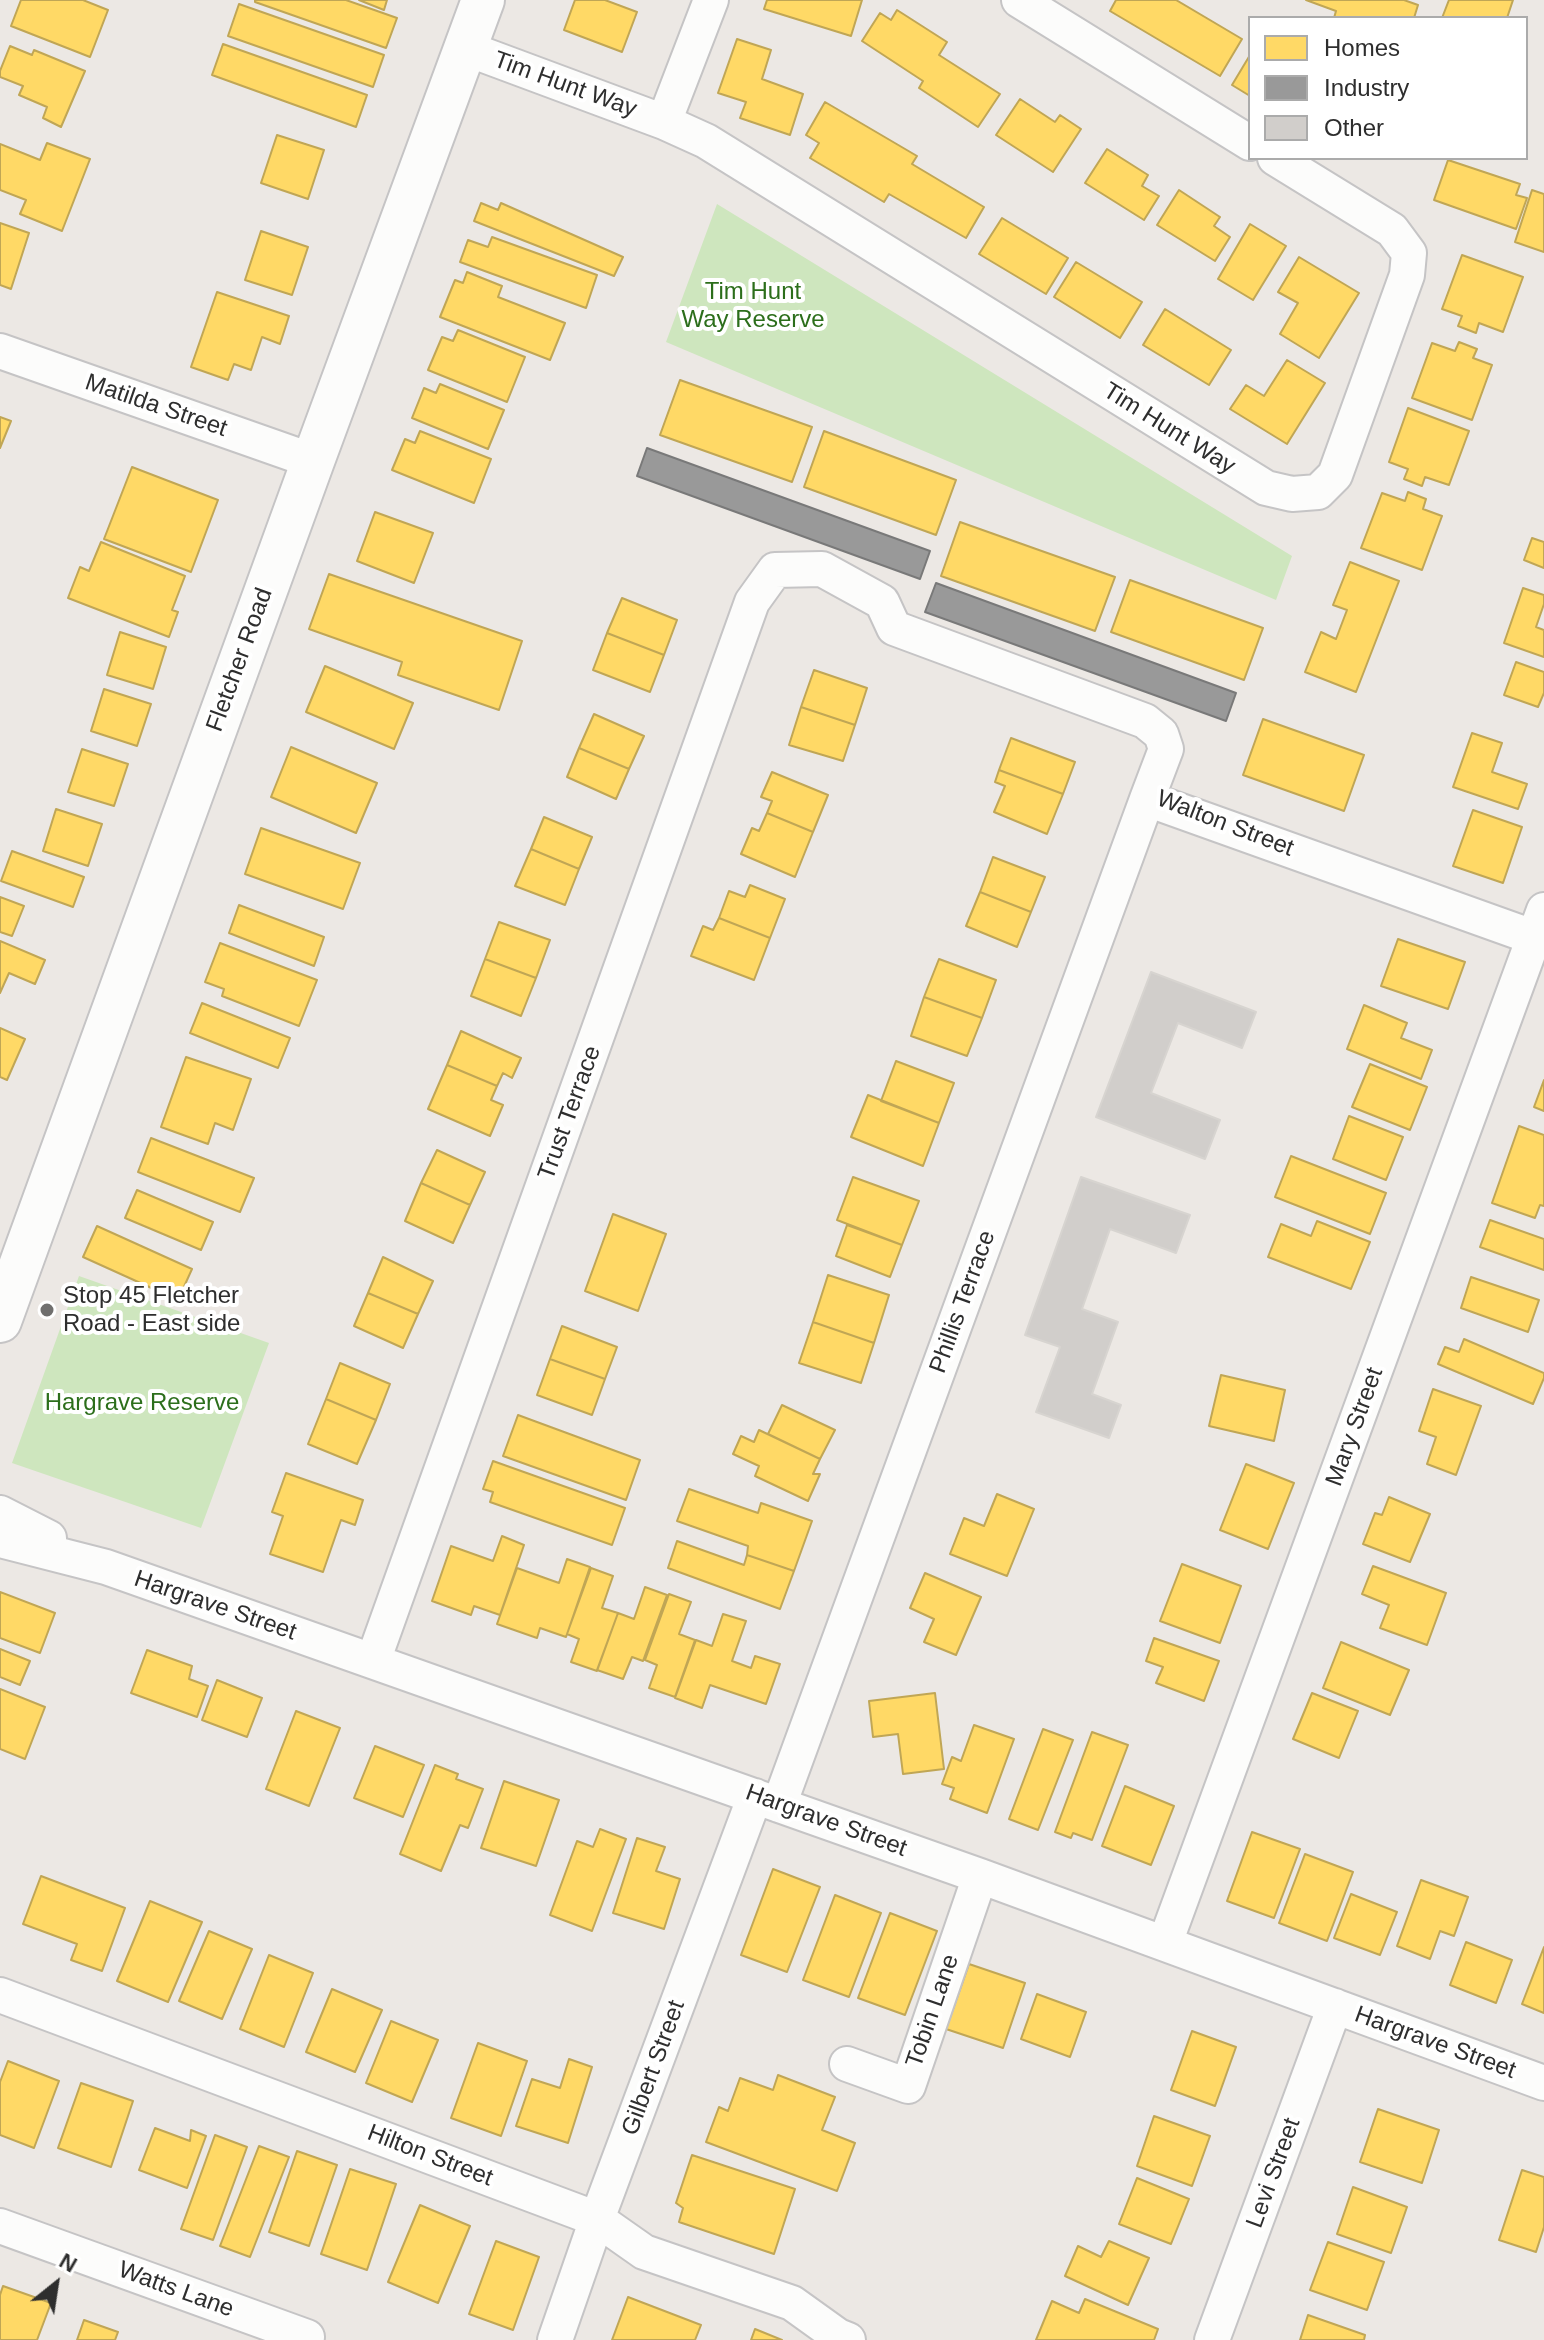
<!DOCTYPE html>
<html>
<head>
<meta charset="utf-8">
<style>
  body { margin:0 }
  #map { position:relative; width:1544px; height:2340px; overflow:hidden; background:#ece8e4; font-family:Arial,sans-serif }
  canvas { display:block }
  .legend { position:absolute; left:1248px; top:16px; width:280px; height:144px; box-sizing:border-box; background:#fff; border:2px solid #ababab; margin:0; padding:10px 14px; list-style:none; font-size:24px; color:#2e2e2e }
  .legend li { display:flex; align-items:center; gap:16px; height:40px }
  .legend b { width:40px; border:2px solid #ababab }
  .north { position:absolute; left:16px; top:2244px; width:80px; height:80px; -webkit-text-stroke:6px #fff; paint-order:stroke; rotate:30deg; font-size:22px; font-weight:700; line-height:32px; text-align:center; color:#2e2e2e }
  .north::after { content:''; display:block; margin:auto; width:28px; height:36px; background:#2e2e2e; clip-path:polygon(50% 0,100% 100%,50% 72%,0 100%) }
</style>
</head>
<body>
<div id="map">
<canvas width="1544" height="2340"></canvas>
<ul class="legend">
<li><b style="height:22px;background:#ffd966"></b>Homes</li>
<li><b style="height:22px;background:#999"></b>Industry</li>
<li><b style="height:22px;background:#d1cecb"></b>Other</li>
</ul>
<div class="north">N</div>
</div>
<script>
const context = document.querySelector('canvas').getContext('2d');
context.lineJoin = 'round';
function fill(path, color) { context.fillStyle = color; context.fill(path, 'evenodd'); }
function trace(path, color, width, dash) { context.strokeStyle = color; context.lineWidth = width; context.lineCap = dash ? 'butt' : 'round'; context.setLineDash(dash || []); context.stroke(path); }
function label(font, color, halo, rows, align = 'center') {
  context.font = font + ' Arial,sans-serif'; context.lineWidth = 8; context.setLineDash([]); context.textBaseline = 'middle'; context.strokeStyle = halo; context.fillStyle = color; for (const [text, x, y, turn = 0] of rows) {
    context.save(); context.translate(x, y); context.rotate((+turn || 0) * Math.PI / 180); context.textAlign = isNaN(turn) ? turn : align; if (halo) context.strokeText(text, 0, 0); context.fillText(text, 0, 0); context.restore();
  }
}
const green = new Path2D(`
  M717 204 1292 556 1276 600 666 342Z
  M79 1276 269 1343 201 1528 12 1463Z`);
const homes = new Path2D(`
  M21 0H83L108 10 90 57 11 26Z
  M255 0H346L397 18 386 48 255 2Z
  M359 0H387L384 10Z
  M575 0H605L637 12 622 52 564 30Z
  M767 0H862L851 36 764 9Z
  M1116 0H1176L1242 39 1220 76 1110 11Z
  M1306 0H1404L1418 5 1414 18H1334L1336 11Z
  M1449 0H1513L1507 18H1442Z
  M239 4 384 55 373 87 228 36Z
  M897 10 947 42 939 55 1000 94 978 127 919 88 923 81 862 41 880 13 891 20Z
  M737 39 771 50 762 79 803 94 790 135 740 118 746 102 718 93Z
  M223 44 367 95 356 127 212 75Z
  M10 46 32 55 34 50 85 71 61 127 43 118 47 107 19 95 23 86 0 77V71Z
  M1250 55V96L1232 85Z
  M1020 99 1055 122 1060 115 1081 129 1053 172 996 135Z
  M825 102 917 156 912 164 984 207 966 238 889 194 884 202 810 158 819 143 806 135Z
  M277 135 324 150 308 199 261 183Z
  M47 143 90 159 62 231 20 214 26 200 0 190V144L40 160Z
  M1107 149 1148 175 1142 186 1159 196 1144 220 1085 183Z
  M1448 160 1520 184 1516 195 1527 198 1516 229 1434 200Z
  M1179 190 1220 217 1214 226 1230 237 1215 261 1157 225Z
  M1532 190 1544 194V252L1515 242Z
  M481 203 498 210 501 203 623 257 614 276 474 221Z
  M1002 218 1068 258 1046 294 979 254Z
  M0 223 29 233 11 289 0 285Z
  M1250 224 1286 246 1253 300 1218 279Z
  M261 231 308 247 292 295 245 280Z
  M492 237 597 275 586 308 460 262 468 240 488 247Z
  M1462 255 1523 277 1503 332 1479 323 1476 333 1458 326 1462 316 1442 309Z
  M1299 257 1359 293 1319 358 1280 334 1298 303 1278 292Z
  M1076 262 1142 302 1120 338 1054 297Z
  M467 272 502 286 498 297 565 323 550 360 440 317 455 280 463 283Z
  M217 292 289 316 280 344 262 337 251 370 234 364 228 380 191 367Z
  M1165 309 1231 350 1209 385 1143 345Z
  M458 330 525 357 507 402 428 370 442 337 453 341Z
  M1459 342 1477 349 1473 358 1492 365 1472 420 1412 398 1432 343 1455 351Z
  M1287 360 1325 383 1287 444 1230 409 1246 385 1264 396Z
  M680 380 812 427 792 482 660 435Z
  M440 384 504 410 488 449 412 418 424 388 436 393Z
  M1408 408 1469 431 1449 485 1425 477 1422 486 1404 479 1408 469 1389 462Z
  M0 417 11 421 0 448Z
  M420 431 491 459 474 503 392 470 405 439 415 443Z
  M824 431 956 480 936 535 804 487Z
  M132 467 218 500 191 572 104 539Z
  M1408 492 1426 499 1423 509 1442 516 1422 570 1361 548 1382 493 1405 501Z
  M375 512 433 533 414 583 357 561Z
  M960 522 1115 577 1095 631 941 576Z
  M1532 538 1544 542V568L1524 560Z
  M101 542 185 576 172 610 178 612 169 637 68 598 80 567 89 571Z
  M1350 562 1399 581 1356 692 1305 672 1321 632 1336 639 1347 610 1333 605Z
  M329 574 522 641 499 710 398 675 402 662 309 629Z
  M1130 580 1263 628 1244 680 1111 632Z
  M1523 588 1544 595V604L1536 627 1544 630V657L1504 643Z
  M622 598 677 620 664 655 607 633Z
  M120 632 166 647 153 689 107 675Z
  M607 633 664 655 650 692 593 670Z
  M1516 662 1544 672V693L1538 707 1504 695Z
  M325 666 413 703 394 749 306 712Z
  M814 670 867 688 855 725 801 707Z
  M104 689 151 704 137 746 91 731Z
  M801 707 855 725 843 761 789 745Z
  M594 714 644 736 629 769 579 748Z
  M1263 719 1364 755 1344 811 1243 775Z
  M1472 733 1502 743 1492 772 1527 784 1518 809 1453 787Z
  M1011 738 1075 762 1063 794 999 770Z
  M291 747 377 783 356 833 271 797Z
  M579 748 629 769 616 799 567 777Z
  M82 749 128 764 114 806 68 792Z
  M999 770 1063 794 1047 834 994 812 1005 786 995 782Z
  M772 772 828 795 813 832 767 813 772 801 761 797Z
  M56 809 102 824 88 866 43 851Z
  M1473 810 1522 827 1503 883 1453 866Z
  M767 813 813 832 795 877 741 854 752 828 759 831Z
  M544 817 592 837 579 869 531 849Z
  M261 828 360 863 343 909 245 874Z
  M531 849 579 869 565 905 515 886Z
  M12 851 84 877 73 907 1 881Z
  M993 857 1045 877 1031 912 980 892Z
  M750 885 785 899 770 938 719 918 729 891 745 897Z
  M980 892 1031 912 1017 947 966 926Z
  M0 897 24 906 12 936 0 932Z
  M239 905 324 937 314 966 229 933Z
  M719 918 770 938 754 980 691 956 703 926 713 930Z
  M499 922 550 940 536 978 485 959Z
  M1398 939 1465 962 1448 1009 1381 986Z
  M0 941 45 960 35 984 9 973 0 993Z
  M220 943 317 980 299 1026 222 996 224 989 205 982Z
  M485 959 536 978 521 1016 471 996Z
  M939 959 996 980 982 1018 924 997Z
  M924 997 982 1018 967 1056 911 1036Z
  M202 1003 290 1038 278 1068 190 1033Z
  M1364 1005 1407 1023 1401 1038 1432 1050 1421 1079 1347 1049Z
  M0 1028 25 1039 7 1080 0 1077Z
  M461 1031 521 1058 512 1078 503 1073 497 1086 447 1065Z
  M186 1057 251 1079 233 1130 215 1123 208 1144 161 1127Z
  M896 1061 954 1083 939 1123 881 1101Z
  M1370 1064 1427 1087 1410 1130 1352 1107Z
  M447 1065 497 1086 491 1100 503 1105 490 1136 428 1109Z
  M1544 1080V1111L1534 1107Z
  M868 1095 939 1123 923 1166 851 1137Z
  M1349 1116 1403 1137 1386 1180 1333 1159Z
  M1519 1126 1544 1135V1206L1540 1205 1535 1218 1492 1203Z
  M151 1138 254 1178 240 1212 138 1172Z
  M437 1150 485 1172 470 1205 421 1183Z
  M1291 1156 1386 1193 1370 1234 1275 1197Z
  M853 1177 919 1201 902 1245 837 1220Z
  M421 1183 470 1205 453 1243 405 1221Z
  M137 1190 213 1222 201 1250 125 1218Z
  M613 1214 666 1234 638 1311 585 1291Z
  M1490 1220 1544 1239V1270L1480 1247Z
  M1317 1221 1370 1242 1351 1289 1268 1257 1281 1224 1311 1236Z
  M847 1225 902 1245 890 1277 836 1256Z
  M97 1226 192 1269 178 1300 83 1257Z
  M383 1257 433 1281 418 1314 368 1293Z
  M828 1275 889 1295 874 1343 813 1322Z
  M1471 1277 1539 1300 1528 1332 1461 1308Z
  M368 1293 418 1314 403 1348 354 1326Z
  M813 1322 874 1343 861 1383 799 1363Z
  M562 1326 617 1347 605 1379 550 1359Z
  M1464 1339 1544 1373V1378L1533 1404 1438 1364 1445 1347 1459 1352Z
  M550 1359 605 1379 592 1415 537 1395Z
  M340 1363 390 1384 376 1420 326 1399Z
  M1221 1375 1285 1390 1274 1441 1209 1426Z
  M1433 1389 1481 1406 1456 1475 1427 1464 1436 1437 1419 1431Z
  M326 1399 376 1420 357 1464 308 1444Z
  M782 1405 835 1430 820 1459 768 1434Z
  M518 1415 640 1460 626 1500 503 1456Z
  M759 1430 820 1459 813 1474H820L808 1501 755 1476 759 1466 733 1454 741 1436 754 1442Z
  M493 1461 625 1508 612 1545 490 1502 493 1492 483 1489Z
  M1246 1464 1294 1483 1268 1549 1220 1530Z
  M286 1473 363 1500 355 1525 341 1520 323 1572 270 1554 283 1516 272 1512Z
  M689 1489 758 1513 761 1503 812 1521 794 1571 747 1555 748 1546 677 1521Z
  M997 1494 1034 1509 1007 1576 950 1554 964 1518 984 1526Z
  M1389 1497 1430 1514 1410 1562 1363 1544 1375 1513 1382 1515Z
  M502 1536 524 1545 500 1615 474 1606 471 1615 432 1601 451 1546 493 1561Z
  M677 1541 744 1565 747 1555 794 1571 780 1609 668 1568Z
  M567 1559 590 1567 566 1637 540 1628 537 1638 497 1624 517 1568 559 1583Z
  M1182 1564 1241 1586 1220 1643 1160 1621Z
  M1373 1566 1446 1593 1427 1645 1380 1628 1389 1605 1362 1594Z
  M591 1568 613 1576 602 1608 618 1613 597 1671 571 1662 579 1639 567 1634Z
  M925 1573 981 1597 956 1655 924 1642 934 1619 910 1608Z
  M645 1587 667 1595 643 1661 632 1657 623 1679 597 1670 618 1613 634 1619Z
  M0 1592 55 1613 40 1653 0 1638Z
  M669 1594 691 1602 679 1634 695 1640 675 1697 649 1688 657 1665 645 1660Z
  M723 1614 746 1621 732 1661 751 1668 755 1656 780 1664 766 1704 710 1685 702 1708 675 1698 696 1640 712 1646Z
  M1154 1638 1219 1661 1204 1701 1156 1683 1163 1667 1146 1661Z
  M1341 1642 1409 1670 1390 1715 1323 1688Z
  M0 1649 30 1661 20 1685 0 1677Z
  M147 1650 192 1666 189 1679 208 1686 197 1717 131 1693Z
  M217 1680 262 1698 247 1737 202 1720Z
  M0 1689 45 1707 25 1759 0 1749Z
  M935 1693 944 1769 903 1774 898 1734 873 1737 869 1701Z
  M1312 1693 1358 1711 1339 1758 1293 1739Z
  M296 1711 340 1728 309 1806 266 1789Z
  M974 1725 1014 1739 987 1813 950 1799 954 1788 942 1784 952 1757 961 1761Z
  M1043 1729 1073 1740 1038 1830 1009 1819Z
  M1092 1732 1128 1745 1092 1840 1073 1833 1071 1838 1055 1832Z
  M375 1746 424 1765 403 1817 354 1798Z
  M435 1765 458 1774 456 1779 483 1789 468 1828 460 1825 441 1871 400 1854Z
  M504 1781 559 1800 536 1866 481 1848Z
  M1125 1786 1174 1806 1151 1865 1102 1846Z
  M600 1829 626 1839 592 1931 550 1915 577 1841 593 1847Z
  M1252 1832 1300 1849 1274 1918 1227 1901Z
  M637 1838 665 1847 656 1871 680 1879 664 1929 613 1913Z
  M1305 1854 1353 1872 1327 1941 1279 1923Z
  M773 1869 820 1887 787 1972 741 1955Z
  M41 1876 125 1908 102 1971 71 1960 77 1944 23 1924Z
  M1421 1880 1468 1897 1454 1936 1440 1931 1430 1959 1397 1946Z
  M1351 1894 1397 1912 1380 1955 1334 1938Z
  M835 1895 881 1913 849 1997 803 1980Z
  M150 1901 202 1922 168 2002 117 1981Z
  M890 1913 937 1931 905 2015 858 1998Z
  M209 1931 252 1949 222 2019 179 2001Z
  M1466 1942 1512 1960 1496 2003 1450 1985Z
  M1544 1947V2013L1522 2004Z
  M269 1955 313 1973 284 2047 240 2029Z
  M969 1964 1025 1983 1003 2048 946 2029Z
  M332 1989 382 2010 355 2072 306 2052Z
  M1037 1994 1086 2012 1070 2057 1021 2039Z
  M391 2021 438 2040 412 2102 366 2083Z
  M1192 2031 1236 2047 1215 2106 1171 2090Z
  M478 2043 527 2061 501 2136 451 2118Z
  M569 2059 592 2067 568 2143 516 2126 532 2079 560 2088Z
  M8 2061 59 2081 34 2148 0 2135V2082Z
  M778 2075 835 2097 822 2130 855 2143 837 2191 706 2142 719 2107 728 2111 740 2078 773 2090Z
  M81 2083 133 2101 111 2167 58 2148Z
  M1378 2109 1439 2130 1422 2183 1360 2162Z
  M1154 2116 1210 2136 1192 2186 1137 2166Z
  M155 2128 190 2141 191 2130 206 2136 187 2188 139 2170Z
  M215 2135 247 2147 213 2240 181 2229Z
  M259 2146 289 2157 250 2257 220 2246Z
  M297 2151 337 2165 309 2246 269 2232Z
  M692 2155 795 2189 774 2254 679 2222 683 2208 676 2203Z
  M350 2169 396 2184 367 2270 321 2254Z
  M1522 2170 1544 2177V2227L1536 2252 1499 2240Z
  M1137 2178 1189 2199 1171 2244 1119 2224Z
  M1353 2187 1407 2207 1391 2253 1337 2234Z
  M420 2205 470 2226 438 2303 388 2282Z
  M496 2241 539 2257 513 2330 469 2314Z
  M1109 2241 1149 2258 1128 2305 1065 2276 1078 2246 1101 2257Z
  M1328 2242 1384 2262 1367 2310 1310 2290Z
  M3 2286 51 2303 37 2340H0V2295Z
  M628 2297 701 2325 695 2340H612Z
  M1085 2299 1158 2329 1154 2340H1036L1052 2301 1079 2313Z
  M1308 2315 1365 2335 1364 2340H1300Z
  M84 2320 118 2332 115 2340H77Z
  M755 2329 782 2340H751Z`);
const industry = new Path2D(`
  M647 448 930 551 920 579 637 476Z
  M936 583 1236 693 1226 721 925 612Z`);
const building = new Path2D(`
  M1151 972 1256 1012 1242 1048 1178 1023 1151 1093 1220 1120 1205 1159 1096 1117Z
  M1081 1177 1190 1215 1176 1253 1110 1229 1082 1309 1118 1322 1092 1394 1121 1405 1109 1438 1036 1412 1060 1347 1025 1335Z`);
const minor = new Path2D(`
  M1019 0 1250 143
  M465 48 664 122 706 141 1266 488 1292 494 1318 492 1335 475 1407 275 1409 253 1392 230 1275 158
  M664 122 711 0
  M0 351 313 461
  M0 1513 49 1538
  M0 1540 106 1567 980 1876 1544 2083
  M373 1661 752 602 775 570 822 569 882 602 894 628 1145 721 1161 734 1166 749 1147 799 1544 941
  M779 1805 1147 799
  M1165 1943 1544 910
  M0 1995 597 2219 644 2252 792 2303 838 2336 848 2340
  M847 2064 908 2086 980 1876
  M0 2226 307 2337
  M555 2340 597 2219 755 1796
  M1212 2340 1335 2006`);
const tertiary = new Path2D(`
  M0 1321 313 461 483 0`);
const markers = [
  [47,1310,8,"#706f6e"]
];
const streetNames = [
  ["Tim Hunt Way",565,85,20],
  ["Matilda Street",156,406,19],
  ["Tim Hunt Way",1169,429,32],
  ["Fletcher Road",240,660,-70],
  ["Walton Street",1225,824,21],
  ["Trust Terrace",570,1113,-70],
  ["Phillis Terrace",963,1302,-70],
  ["Mary Street",1355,1427,-70],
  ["Hargrave Street",215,1606,19],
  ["Hargrave Street",826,1821,20],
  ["Tobin Lane",933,2011,-71],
  ["Hargrave Street",1435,2043,20],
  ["Gilbert Street",654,2068,-70],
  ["Hilton Street",430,2156,21],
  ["Levi Street",1274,2173,-70],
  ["Watts Lane",176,2290,20]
];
const parkNames = [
  ["Tim Hunt",753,292],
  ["Way Reserve",753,320],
  ["Hargrave Reserve",142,1403]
];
const poiNames = [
  ["Stop 45 Fletcher",63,1296],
  ["Road - East side",63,1324]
];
fill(green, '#cee6be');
fill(homes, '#ffd966');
trace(homes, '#c0a655', 2);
fill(industry, '#999');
trace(industry, '#797979', 2);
fill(building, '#d1cecb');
trace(building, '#d7d4d0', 2);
trace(minor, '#c5c4c5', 38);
trace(tertiary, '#c5c4c5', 46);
trace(minor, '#fcfcfb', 34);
trace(tertiary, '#fcfcfb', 42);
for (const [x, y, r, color] of markers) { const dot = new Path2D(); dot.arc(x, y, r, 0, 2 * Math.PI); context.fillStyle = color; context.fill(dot); trace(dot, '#fff', 3); }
label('24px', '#2e2e2e', '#fff', streetNames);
label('24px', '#2c6e1b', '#fff', parkNames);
label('24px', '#2e2e2e', '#fff', poiNames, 'left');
</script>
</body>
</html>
